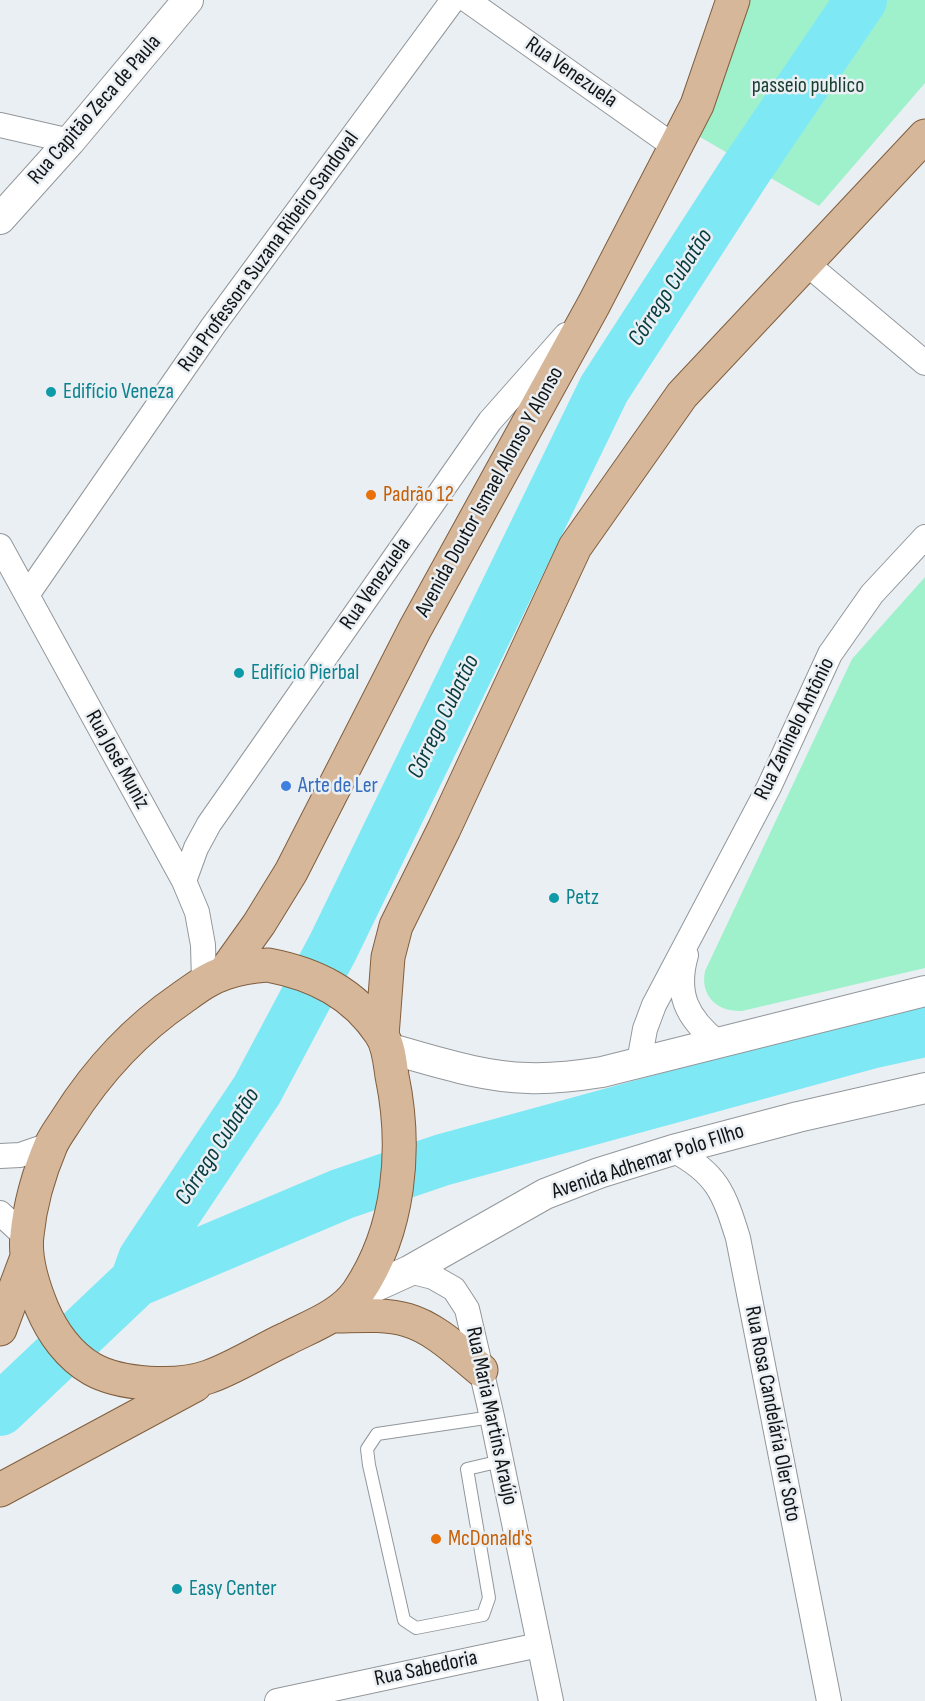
<!DOCTYPE html>
<html>
<head>
<meta charset="utf-8">
<style>
  body { margin:0 }
  canvas { display:block; background:#eaeff3 }
</style>
</head>
<body>
<canvas width="925" height="1701"></canvas>
<script>
const context = document.querySelector('canvas').getContext('2d');
context.lineJoin = 'round';
function fill(path, color) { context.fillStyle = color; context.fill(path, 'evenodd'); }
function trace(path, color, width, dash) { context.strokeStyle = color; context.lineWidth = width; context.lineCap = dash ? 'butt' : 'round'; context.setLineDash(dash || []); context.stroke(path); }
function label(font, color, halo, rows, align = 'center') {
  context.font = font + ' "Sofia Sans Condensed",sans-serif'; context.lineWidth = 5; context.setLineDash([]); context.textBaseline = 'middle'; context.strokeStyle = halo; context.fillStyle = color; for (const [text, x, y, turn = 0] of rows) {
    context.save(); context.translate(x, y); context.rotate((+turn || 0) * Math.PI / 180); context.textAlign = isNaN(turn) ? turn : align; if (halo) context.strokeText(text, 0, 0); context.fillText(text, 0, 0); context.restore();
  }
}
const green = new Path2D(`
  M747 0H925V83L819 206 700 137Z
  M925 577V968L742 1011C717 1012 700 996 705 971L852 659Z`);
const river = new Path2D(`
  M136 1281 342 1194 442 1160 874 1042 925 1031
  M0 1410 136 1281 144 1259 257 1090 333 947 604 389 745 171 861 0`);
const service = new Path2D(`
  M492 1417 377 1434 367 1449 369 1465 404 1620 416 1628 483 1615 489 1598 467 1469 501 1461`);
const minor = new Path2D(`
  M467 0 675 147
  M0 125 70 141
  M806 263 925 363
  M0 546 184 881 197 912 203 945 204 982
  M27 595 213 326 453 0
  M184 881 196 848 209 824 490 421 566 335
  M686 955C675 994 687 1018 717 1042
  M639 1062 645 1029 654 1005 769 787 830 654 872 594 925 537
  M673 1150C717 1173 724 1193 738 1238L829 1701
  M0 1156 20 1155 52 1144
  M0 1213 26 1237
  M409 1271 433 1277 454 1289 467 1309 492 1417 551 1701
  M277 1701 539 1645`);
const tertiary = new Path2D(`
  M0 219 70 141 188 0
  M387 1048C432 1060 480 1077 528 1078 553 1079 577 1076 602 1072L925 991
  M356 1295 409 1271 545 1194 599 1173 673 1150 798 1117 925 1088`);
const primary = new Path2D(`
  M268 965C315 974 354 993 381 1034 389 1046 390 1063 392 1076 407 1148 400 1230 358 1292 341 1316 311 1326 286 1339 262 1350 232 1369 208 1377 177 1388 120 1385 92 1369 69 1356 52 1332 42 1308 33 1286 24 1259 27 1235 30 1205 39 1173 51 1145 55 1136 62 1127 67 1119 98 1070 135 1030 182 998 196 988 209 978 225 973 239 968 253 966 268 965Z
  M224 973 259 924 291 872 415 629 594 304 697 105 733 0
  M382 1036 388 957 396 926 444 829 575 547 682 395 925 136
  M332 1316C356 1316 383 1313 407 1320 435 1328 459 1352 481 1370
  M0 1329 27 1257
  M0 1490 195 1385`);
const markers = [
  [51,392,6,"#0f9aa8"],
  [371,495,6,"#e8710a"],
  [239,673,6,"#0f9aa8"],
  [286,786,6,"#3f7fe0"],
  [554,898,6,"#0f9aa8"],
  [436,1539,6,"#e8710a"],
  [177,1589,6,"#0f9aa8"]
];
const streetNames = [
  ["Rua Venezuela",571,73,35],
  ["Rua Capitão Zeca de Paula",95,110,-49],
  ["Rua Professora Suzana Ribeiro Sandoval",269,252,-54],
  ["Avenida Doutor Ismael Alonso Y Alonso",490,492,-61],
  ["Rua Venezuela",376,584,-55],
  ["Rua Zaninelo Antônio",795,729,-64],
  ["Rua José Muniz",117,760,61],
  ["Avenida Adhemar Polo FIlho",648,1162,-18],
  ["Rua Rosa Candelária Oler Soto",772,1414,79],
  ["Rua Maria Martins Araújo",491,1416,78],
  ["Rua Sabedoria",426,1669,-12]
];
const parkNames = [
  ["passeio publico",808,86]
];
const cultureNames = [
  ["Edifício Veneza",63,392],
  ["Edifício Pierbal",251,673],
  ["Petz",566,898],
  ["Easy Center",189,1589]
];
const foodNames = [
  ["Padrão 12",383,495],
  ["McDonald's",448,1539]
];
const shopNames = [
  ["Arte de Ler",298,786]
];
const waterNames = [
  ["Córrego Cubatão",671,288,-57],
  ["Córrego Cubatão",444,717,-64],
  ["Córrego Cubatão",218,1147,-57]
];
fill(green, '#9ff1cb');
trace(river, '#7ee9f5', 52);
trace(service, '#92979b', 14);
trace(minor, '#92979b', 26);
trace(tertiary, '#92979b', 32);
trace(primary, '#805f3f', 35);
trace(service, '#fff', 12);
trace(minor, '#fff', 24);
trace(tertiary, '#fff', 30);
trace(primary, '#d6b799', 33);
for (const [x, y, r, color] of markers) { const dot = new Path2D(); dot.arc(x, y, r, 0, 2 * Math.PI); context.fillStyle = color; context.fill(dot); trace(dot, '#eaeff3', 2); }
label('22px', '#121415', '#eaeff3', streetNames);
label('22px', '#193f2f', '#eaeff3', parkNames);
label('22px', '#0d838f', '#eaeff3', cultureNames, 'left');
label('22px', '#c56008', '#eaeff3', foodNames, 'left');
label('22px', '#366cbe', '#eaeff3', shopNames, 'left');
label('italic 24px', '#063b40', '#eaeff3', waterNames);
</script>
</body>
</html>
